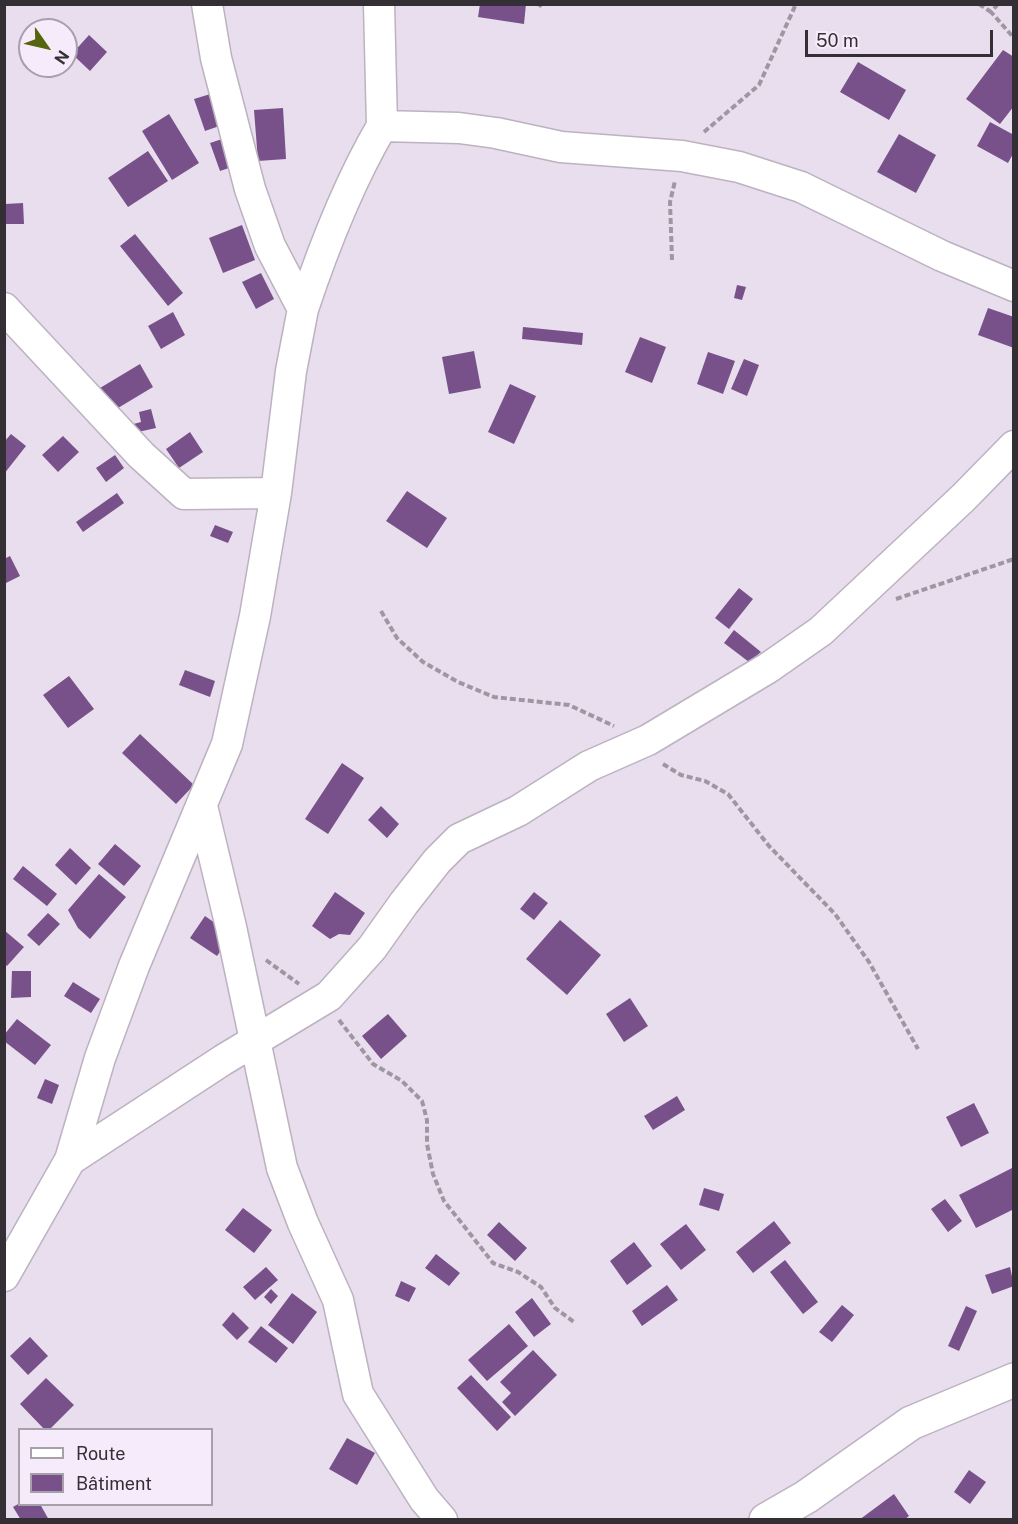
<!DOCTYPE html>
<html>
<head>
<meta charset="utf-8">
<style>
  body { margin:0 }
  #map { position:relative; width:1018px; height:1524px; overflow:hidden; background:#e8deed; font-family:"Public Sans",sans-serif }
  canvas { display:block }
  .frame { position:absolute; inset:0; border:6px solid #332f35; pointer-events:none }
  .legend { position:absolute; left:18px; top:1428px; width:195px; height:78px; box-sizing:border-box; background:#f5ebfa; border:2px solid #a7a0ab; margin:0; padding:8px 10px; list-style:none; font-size:18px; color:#332f35 }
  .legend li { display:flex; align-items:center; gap:12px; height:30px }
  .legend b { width:30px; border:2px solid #a7a0ab }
  .north { position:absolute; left:18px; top:18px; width:60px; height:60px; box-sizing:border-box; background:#f5ebfa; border:2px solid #a7a0ab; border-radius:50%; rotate:124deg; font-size:16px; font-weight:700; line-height:24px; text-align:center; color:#332f35 }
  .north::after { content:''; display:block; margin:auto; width:21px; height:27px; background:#54650e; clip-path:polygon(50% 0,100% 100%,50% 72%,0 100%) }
  .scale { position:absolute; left:805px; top:30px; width:188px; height:27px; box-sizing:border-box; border:3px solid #332f35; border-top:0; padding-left:8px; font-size:18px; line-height:21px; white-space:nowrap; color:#332f35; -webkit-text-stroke:4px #f5ebfa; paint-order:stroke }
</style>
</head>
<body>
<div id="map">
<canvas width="1018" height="1524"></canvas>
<div class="frame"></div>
<ul class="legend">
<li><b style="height:8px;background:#fff"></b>Route</li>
<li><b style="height:16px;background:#78518a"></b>Bâtiment</li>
</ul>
<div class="north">N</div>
<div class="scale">50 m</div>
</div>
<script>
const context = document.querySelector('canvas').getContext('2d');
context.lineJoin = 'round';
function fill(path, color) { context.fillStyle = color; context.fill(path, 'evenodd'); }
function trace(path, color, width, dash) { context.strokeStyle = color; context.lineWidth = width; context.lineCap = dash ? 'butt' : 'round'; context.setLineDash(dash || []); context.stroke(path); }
const building = new Path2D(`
  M480 4H526L524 24 478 17Z
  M89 35 107 52 90 71 72 54Z
  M1003 50 1014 57V106L1000 124 966 99Z
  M858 62 906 90 889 120 840 92Z
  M217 92 228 123 205 131 194 99Z
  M283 108 286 159 258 161 254 110Z
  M169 114 199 163 172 180 142 131Z
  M990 122 1014 135V152L1008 163 977 146Z
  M899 134 936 155 916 193 877 172Z
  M228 137 238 165 220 171 210 143Z
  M148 151 168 181 128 207 108 178Z
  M23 203 24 224H5V204Z
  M242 225 255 260 223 273 209 238Z
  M135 234 183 293 168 306 120 246Z
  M261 273 274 299 256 309 242 282Z
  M737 285 746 287 742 300 734 298Z
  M988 308 1014 317V348L978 335Z
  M173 312 185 335 161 349 148 326Z
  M523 327 583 333 582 345 522 339Z
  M640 337 666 347 652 383 625 372Z
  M474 351 481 388 449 394 442 357Z
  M708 352 735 361 723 394 697 384Z
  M744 359 759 365 747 396 731 389Z
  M140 364 153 387 108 414 95 391Z
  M510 384 536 396 514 444 488 432Z
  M151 409 156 428 129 434 126 426 141 422 139 412Z
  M190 432 203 452 179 468 166 449Z
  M11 434 26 446 4 474V442Z
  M63 436 79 452 58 472 42 455Z
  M115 455 124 468 106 482 96 468Z
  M407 491 447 518 427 548 386 521Z
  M117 493 124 503 83 532 76 522Z
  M215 525 233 532 228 543 210 536Z
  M10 556 20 576 4 584V559Z
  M739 588 753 599 729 629 715 618Z
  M734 630 761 652 749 662 724 643Z
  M185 670 215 681 210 697 179 685Z
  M69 676 94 709 68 728 43 695Z
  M140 734 194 785 176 804 122 753Z
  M342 763 364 778 328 834 305 819Z
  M381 806 399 824 387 838 368 820Z
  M115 844 141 866 124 886 98 864Z
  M70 848 91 868 76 885 55 865Z
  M23 866 57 894 47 906 13 879Z
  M99 874 126 897 90 939 78 928 68 910Z
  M335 892 365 913 350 935 339 934 330 939 312 926Z
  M534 892 548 903 534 920 520 909Z
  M48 913 60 924 39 946 27 935Z
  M205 916 232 935 217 956 190 938Z
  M560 920 601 955 567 995 526 959Z
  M4 930 24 947 7 966 4 963Z
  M12 971H31V997L11 998Z
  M73 982 100 999 91 1013 64 996Z
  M630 998 648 1026 624 1042 606 1014Z
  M388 1014 407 1036 381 1059 362 1036Z
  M17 1019 51 1045 35 1065 4 1041V1035Z
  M45 1079 59 1085 52 1104 37 1098Z
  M677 1096 685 1110 653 1130 644 1116Z
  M974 1103 989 1133 961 1147 946 1117Z
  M1014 1167V1209L976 1228 959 1195Z
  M704 1188 724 1194 719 1211 699 1205Z
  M945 1199 962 1221 948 1232 931 1209Z
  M243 1208 272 1230 254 1253 225 1230Z
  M774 1221 791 1243 753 1273 736 1252Z
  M499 1222 527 1248 515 1261 487 1235Z
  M686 1224 706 1250 681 1270 660 1244Z
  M634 1242 652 1266 627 1285 610 1261Z
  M436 1254 460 1273 449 1286 425 1268Z
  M785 1260 818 1302 803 1314 770 1272Z
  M266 1267 278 1280 255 1300 243 1287Z
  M1010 1267 1014 1286 992 1294 985 1275Z
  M401 1281 416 1288 409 1302 395 1296Z
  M667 1285 678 1300 642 1326 632 1311Z
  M271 1289 278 1296 271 1304 264 1297Z
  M292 1293 317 1312 293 1344 268 1325Z
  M532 1298 551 1324 534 1337 515 1312Z
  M842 1305 854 1315 832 1342 819 1332Z
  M966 1306 977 1311 959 1351 948 1346Z
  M233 1312 249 1328 237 1340 222 1325Z
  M509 1324 528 1346 487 1381 468 1360Z
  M261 1326 288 1348 276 1363 248 1342Z
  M30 1337 48 1356 28 1375 10 1356Z
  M533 1350 557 1375 515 1416 502 1402 511 1393 500 1382Z
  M471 1375 511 1417 497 1431 457 1388Z
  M46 1378 74 1405 49 1430H45L20 1404Z
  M347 1438 375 1453 357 1485 329 1469Z
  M969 1470 986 1482 970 1504 954 1492Z
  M894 1494 909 1516 904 1520H859Z
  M20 1503 40 1504 49 1520H21L13 1507Z`);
const path = new Path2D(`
  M979 4 991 12
  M998 4 991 12 1014 38
  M539 7 541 4
  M704 132 759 85 796 4
  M672 260 670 202 675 181
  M896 599 1014 559
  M381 611 397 638 423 662 458 682 494 697 569 705 614 726
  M663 764 681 775 705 781 728 794 769 846 835 914 869 962 918 1049
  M266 960 299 984
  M339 1020 373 1064 402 1081 422 1101 427 1120V1144L433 1174 444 1201 460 1221 493 1263 518 1272 541 1287 555 1308 574 1322`);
const minor = new Path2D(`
  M379 4 382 126
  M4 308 141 455 184 494 276 493
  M303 309C324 246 348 184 382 126L459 128 496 133 561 147 682 156 739 167 801 187 942 256 1014 286
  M202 806 231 927 282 1168 303 1223 338 1300 358 1394 424 1499 442 1520
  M70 1160 223 1060 329 996 372 948 404 903 437 861 459 839 518 811 589 766 648 740 768 668 821 631 963 498 1014 446
  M4 1276 70 1160 100 1058 134 966 227 744 255 616 276 493 291 371 303 309 270 246 250 189 216 58 207 4`);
const major = new Path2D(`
  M766 1520 806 1497 911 1423 1014 1380`);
fill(building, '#78518a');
trace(minor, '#bcb2c0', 33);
trace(major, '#bcb2c0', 36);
trace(path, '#9e97a2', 4, [6, 3]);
trace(minor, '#fff', 30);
trace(major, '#fff', 33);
</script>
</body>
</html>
